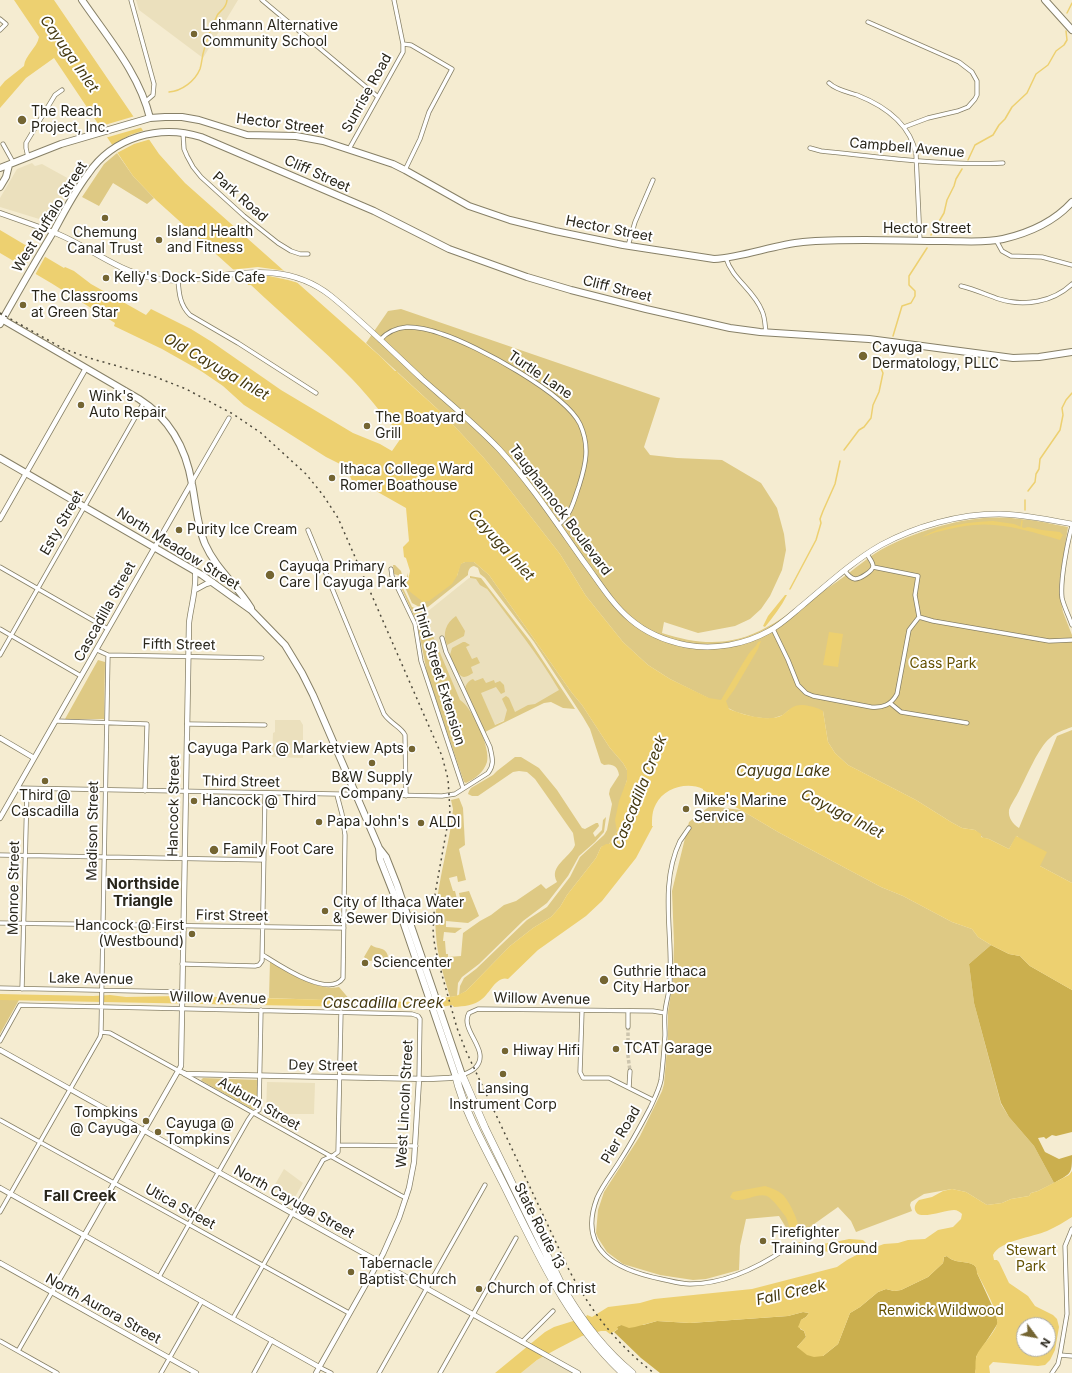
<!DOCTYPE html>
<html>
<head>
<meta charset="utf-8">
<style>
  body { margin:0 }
  #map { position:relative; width:1072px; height:1373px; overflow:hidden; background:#f5ecd1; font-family:Inter,sans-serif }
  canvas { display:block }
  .north { position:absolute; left:1016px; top:1317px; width:40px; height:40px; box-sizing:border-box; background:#fff; border:1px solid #a9a8a4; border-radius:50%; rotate:122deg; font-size:11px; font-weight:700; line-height:16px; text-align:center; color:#29261b }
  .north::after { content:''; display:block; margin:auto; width:14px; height:18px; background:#746532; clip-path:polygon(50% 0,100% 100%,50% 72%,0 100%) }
</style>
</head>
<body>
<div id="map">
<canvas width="1072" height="1373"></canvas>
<div class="north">N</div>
</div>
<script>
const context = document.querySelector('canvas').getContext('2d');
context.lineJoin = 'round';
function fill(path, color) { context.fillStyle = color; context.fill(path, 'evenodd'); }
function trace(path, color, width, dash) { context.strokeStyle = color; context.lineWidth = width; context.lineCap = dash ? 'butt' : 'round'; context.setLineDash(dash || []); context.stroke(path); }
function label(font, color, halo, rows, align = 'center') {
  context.font = font + ' Inter,sans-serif'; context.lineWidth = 4; context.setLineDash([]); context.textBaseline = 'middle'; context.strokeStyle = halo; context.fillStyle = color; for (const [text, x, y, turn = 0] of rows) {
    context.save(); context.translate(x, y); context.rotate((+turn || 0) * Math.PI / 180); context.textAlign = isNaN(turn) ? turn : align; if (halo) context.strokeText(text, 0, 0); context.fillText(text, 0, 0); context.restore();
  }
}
const built = new Path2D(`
  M136 0H238L203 58 139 10Z
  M32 163 35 166 42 164 71 180 69 185 72 188 49 222 0 207V198L17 169Z
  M469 578 479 579 531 645 562 692 474 735 422 616Z
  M275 720H300L303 725V758L272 757 273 733 275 732Z
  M267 1082 315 1083 314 1114H287L282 1122 280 1123 266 1115Z
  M284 1169 303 1183 291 1204 270 1193Z
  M543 1357 572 1373H521L537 1360Z`);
const green = new Path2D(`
  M117 153 133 176 154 198 147 204 113 183 99 206 82 197 104 164Z
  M401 309 660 398 644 447 650 455 677 458 722 460 761 483 777 508 784 534 786 550 782 570 770 596 761 609 750 619 735 626 698 633 664 622 662 633C699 645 732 647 767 627 777 622 786 615 795 609 810 600 824 591 838 581 855 569 870 555 888 546 928 527 975 513 1020 519 1036 520 1052 524 1068 527L1060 577 1059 592 1063 612 1072 635V727C1064 730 1056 732 1050 738 1038 748 1027 776 1019 791 1016 797 1011 804 1009 810 1008 818 1013 824 1019 828L1057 736 1072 730V883L1040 866 1017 836 1009 849 989 839 983 838 975 830 962 828 951 822 916 800 848 765 835 753 828 742 823 711 789 710 783 715 771 719 754 717 736 712 670 679 648 665 623 642 586 596 560 554 503 481 483 457 444 415 366 343 388 311Z
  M470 561 474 562 489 575 572 693 582 705 610 748 623 763 627 770V780L624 790 617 832 609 844 601 847 596 858 567 895 560 907 551 917 533 928 510 946 466 991 459 995 460 986 464 978 476 969 527 920 547 907 570 877 580 857 604 835 607 830 612 804 609 794 610 789 619 775C618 766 612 763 604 765L601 763 590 729 583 717 534 642 485 578 480 574 478 568 474 566C469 567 468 571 468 575L428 607 423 609 412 603 400 576 394 574 393 565H395L401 571 404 582 406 581 408 573V579L457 576 460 564 465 562Z
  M470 576 481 578 530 641 575 709 563 708 551 702 544 703 485 732 465 689C466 684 468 681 473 679L475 681 483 678 486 683 494 680 495 683 500 681 504 685 505 692 501 694 496 687 481 693 495 725 504 721 507 710 502 699 503 698 506 696 509 698 515 712 528 705 535 704 559 690C538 654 512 622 487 589L480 585 476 579 470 578Z
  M396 577 398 578 412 607 424 612 428 611 424 615 460 700C472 707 491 748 487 762 484 772 475 779 466 783L464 782 427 673 417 622Z
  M456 616 465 631 464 636 447 645C442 633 446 623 456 616Z
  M463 642H465L470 645 466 647 472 659 477 657 480 663 471 667 473 673C471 674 467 677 464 677 458 677 452 660 450 655L452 648Z
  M98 660 105 662 104 719H65Z
  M515 757H521L539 768 557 790 582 828 585 829 596 823H598L599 826 593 833 595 837 602 830 603 820 606 817 604 832 595 842 579 856 568 876 547 903 523 921 479 964 462 977 458 983 457 996 450 997C444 976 437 956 436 934 433 898 447 855 452 819L453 809 451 800 459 798 463 808 465 845 459 849 466 880 458 882 457 876 449 878 453 891H455L458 903H461L459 893 469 891 479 916 468 923 446 921V927L462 928 455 933 444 932 443 941H445L446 954H448V957L461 956 463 933 480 921 491 915 504 905 516 901 541 884 546 889 557 882C548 866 570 858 575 845L573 833 535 779 527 772 519 771 513 772 478 796H472L468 794 469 791 471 788 493 775 497 771Z
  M710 806 741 810 778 832 881 887 903 896 952 922 972 929 978 937 991 945 969 964 974 1003 1001 1104 1009 1117 1034 1146 1054 1183 1038 1191 1031 1193 1029 1196 1011 1199 1002 1203 987 1205 966 1192 952 1189 924 1194 911 1202 910 1205 912 1211 856 1232 851 1221 838 1207 793 1239 779 1216 746 1219 740 1246 739 1270 706 1279 693 1280 660 1275 623 1264 607 1252 598 1238 596 1233 598 1210 604 1192 640 1136 662 1091 664 1084 668 1038V1012L673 980 674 943 672 891 689 822Z
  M371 945C378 950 385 946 388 956L386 961 380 963 379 960 369 961 364 957Z
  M270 961C285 972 321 992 339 987L351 1001 269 998Z
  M0 1000H19L0 1034Z
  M203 1078 257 1080V1106L255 1108 252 1109 202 1081 201 1080Z`);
const forest = new Path2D(`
  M991 945 1009 954 1020 956 1030 966 1072 990V1132L1056 1136 1052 1135 1046 1139 1044 1137 1038 1138 1045 1152 1059 1159 1072 1155C1072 1175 1071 1173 1054 1183L1034 1146 1009 1117 1001 1103 974 1003 969 964Z
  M947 1256C949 1258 952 1260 956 1261 964 1263 978 1261 977 1273L995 1312 998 1323 993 1331 976 1357 977 1365 975 1373H660L641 1358 614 1332 618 1329 616 1327 621 1325H643L657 1321 690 1323 788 1316 803 1312 809 1313 806 1317 801 1320 800 1329 804 1331 806 1337 797 1347 823 1356 838 1344 850 1313 860 1307 878 1292 886 1289 894 1291 901 1290 928 1277 943 1263 944 1257Z`);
const water = new Path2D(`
  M14 0H54L159 154 185 183 381 357 395 371H397L398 373 444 415 483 457 503 481 560 554 586 596 623 642 648 665 670 679 709 698 721 700C730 685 739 669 748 655 751 650 756 647 758 642L761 641 758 649 734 690 726 701 729 709C741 714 758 719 772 718 789 718 787 701 809 706 814 707 818 708 823 711L828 742 835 753 848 765 916 800 951 822 962 828 975 830 981 834V837L989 839 1009 849 1016 836 1047 852 1040 866 1072 883V990L1030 966 1020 956 1009 954 991 945 978 937 972 929 952 922 903 896 881 887 778 832 741 810 703 790V789C687 781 664 788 656 804 652 811 652 818 652 826H653L636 858 602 901 586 916 538 950 508 979C497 975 490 993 482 999 474 1006 464 1006 454 1007L452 1005 436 1008H410L0 1000V994L93 996 110 995 126 997 178 996 412 1002 456 996 466 991 510 946 533 928 551 917 560 907 567 895 596 858 601 847 606 844H609L617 832 615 820 619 801 627 780V770L623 763 610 748 582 705 572 693 489 575 474 562H465L461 564 457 576 452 584 429 601 423 602 409 591 407 585 410 571 406 558 404 557 403 547 409 541 406 508 360 482H358L356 485H354L348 472V468L326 457 244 405 223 386 201 371 162 349 114 326 115 323 51 283 0 253V230L64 268 65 267 74 271 91 284 146 315 151 309 191 329 212 342 281 390 353 433 380 444 392 451 401 438V435C385 418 370 398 353 380 321 347 285 317 251 285H248L247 282 156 200 133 176 54 58 26 78 0 108V87L5 81 24 66C25 55 37 48 39 37Z
  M993 521 1014 524 1024 528 1028 527 1042 530 1060 532 1063 535 1060 540C1033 532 1002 522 974 525 962 526 949 529 937 532 932 533 927 536 922 537 942 525 970 522 993 521Z
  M785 595H787C781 607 773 617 765 627L763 626 768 616Z
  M829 632 843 634 838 667 823 665Z
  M1072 1171V1217C1064 1222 1056 1227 1047 1231 1033 1237 999 1241 993 1255L994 1260H997L999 1262 1009 1283 1028 1296 1035 1306 1053 1315 1057 1319 1059 1327 1055 1350 1050 1360 1045 1365 1038 1366 993 1362 989 1366 990 1373H975C976 1368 975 1362 976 1358 978 1348 994 1335 997 1324 1000 1314 982 1283 977 1273 978 1261 963 1263 956 1261 952 1260 949 1258 947 1256L944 1257 943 1263 928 1277 901 1290 894 1291 886 1289 878 1292 860 1307 850 1313 838 1344 823 1356 814 1357 807 1355 797 1347 806 1337 804 1331 798 1327 801 1320 806 1317 809 1313 803 1312 788 1316 690 1323 657 1321 635 1327 629 1328 621 1325 617 1327 618 1329 610 1334 606 1331H601L582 1336 557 1349 537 1360 521 1373H495L545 1332 554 1327 586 1317 587 1315 592 1317 608 1307 640 1303 654 1299 752 1289 837 1267 847 1260 864 1251 884 1244 898 1243 908 1240 925 1239 938 1230 953 1227 961 1219 962 1214C960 1212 957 1210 954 1210 946 1210 920 1220 916 1212 913 1207 916 1203 919 1200L932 1197 943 1191 952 1189 966 1192 987 1205 1002 1203 1011 1199 1029 1196 1031 1193 1038 1191 1069 1175ZM1024 1325H1048V1349H1024Z
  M765 1186C771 1188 777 1190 782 1194 789 1200 800 1223 799 1232V1234L794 1237 792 1235C789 1229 789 1223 786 1217 781 1211 774 1200 767 1196 755 1192 740 1206 730 1197L733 1192Z
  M849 1239 863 1240 866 1243C860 1251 815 1253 806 1251 801 1250 798 1248 796 1244L800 1242C809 1249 838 1241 849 1239Z`);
const pier = new Path2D(`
  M135 116 143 127 105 138 98 127Z
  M145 130 151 139 134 144 115 154 110 146 130 135Z
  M35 249 46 255 35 275 24 268Z
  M258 267 286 271 302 284 288 280 269 276 239 278 229 270Z`);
const stream = new Path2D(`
  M1067 13 1072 3
  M169 92C182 91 195 81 200 69 202 63 202 56 204 50 207 39 211 28 216 18 219 9 226 11 227 0
  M968 160 975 145 993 135 999 125 1005 119 1012 107 1027 93 1036 74 1048 65 1056 51 1064 45 1067 40 1066 31
  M931 235 944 213 947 200 954 186 956 179 962 169
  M893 336 902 306 911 303 915 296V291L909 285V276L927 248
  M844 450 859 430 864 427 871 418 873 405 879 392 883 373 879 364 880 356
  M1028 491 1035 482 1036 474 1039 469 1040 459 1060 430 1063 415 1062 408 1066 400 1072 393
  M1025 510V500
  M1021 528 1022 521
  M790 589 816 540 821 523 820 519 823 511 835 484 840 461`);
const minorTunnel = new Path2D(`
  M628 1027V1056L630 1071`);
const minor = new Path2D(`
  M131 0 154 84 153 95 145 102
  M262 0 378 97
  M0 19 6 24 0 30
  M868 22 959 62 972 72 977 81V95L975 99 968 107 958 111 928 118 904 127
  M403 44 411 45 452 69 429 112 420 139 405 170
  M829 83C836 90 848 92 857 95 885 106 910 124 916 154L920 241
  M183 133 184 149 187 156 193 167 201 177 244 216 278 243 291 251 300 254H308
  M3 144 13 162
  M810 148 821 151C881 157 942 166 1003 163
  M349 149 403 52V44L394 0
  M28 157 26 148V143L55 95 62 90
  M996 240 1002 251 1011 256 1042 257 1072 265
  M628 246 635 222 653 180
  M726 258C732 279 754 290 762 311 765 317 765 325 766 333
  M178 280C179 294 180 305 190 315L238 343 316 393
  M961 286C974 289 987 295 999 299 1024 307 1053 302 1072 284
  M380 340C387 332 396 328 407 327 418 327 431 330 442 334 476 345 565 393 580 424 590 446 586 464 579 486 574 500 571 516 558 525
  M192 482 229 418
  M1072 526C1067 544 1060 581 1062 598 1064 607 1069 616 1072 625
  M308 530 384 714C391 724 401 727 405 735L406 796
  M0 567 108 629
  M391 569 392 576 415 624 421 661 463 788
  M845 571C847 574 850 578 855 579 860 579 873 571 873 566 873 562 869 558 867 554
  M919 617 933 621 1049 641 1072 640
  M0 629 81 676
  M773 629 788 660 798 685 806 693 813 696 871 707C883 708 891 705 897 694L909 630 919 617 915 595 918 576 873 567
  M97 650 108 655 262 658
  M0 655 144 402
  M890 703 901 712 967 723
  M56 721 147 724 145 791
  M187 724 265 725
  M17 788 442 796 455 794 488 773C495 764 492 757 490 747L446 652 442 638
  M689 828C686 832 683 837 680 841 659 885 673 934 670 980 670 991 666 1001 665 1012 664 1020 665 1027 665 1035 664 1050 663 1065 661 1080 659 1090 654 1099 650 1108 641 1125 632 1142 621 1159 614 1171 603 1184 597 1198 577 1251 617 1270 661 1279 671 1281 680 1284 690 1284 724 1284 759 1267 787 1248
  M0 855 264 860
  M0 923 344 928
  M263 955C279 965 329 999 343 978L345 835 342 814 337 795
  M182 964 255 966 259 965 262 961 265 793
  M0 988 182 992
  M22 989 27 789
  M582 1011 580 1072 583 1078H609L653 1100
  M628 1011V1027
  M101 1032 110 1033 179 1071
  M0 1041 20 1005 412 1014 418 1016 420 1019 419 1079
  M184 1074 400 1195 406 1198
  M462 1075C467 1073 473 1071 476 1067 491 1050 459 1030 469 1013L478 1009 653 1011 665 1013
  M629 1088 630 1071
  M0 1120 349 1313
  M339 1145 416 1146
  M0 1212 100 1037 101 1032 108 655
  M1072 1229 1065 1246 1067 1314 1060 1355 1072 1356
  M159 1277 248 1120 253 1113 259 1110 261 1010
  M233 1318 323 1160 334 1155 338 1152 341 1012
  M0 1341 57 1373
  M522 1342 553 1311
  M18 1351 52 1292
  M319 1367 331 1373
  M161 1373 202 1301
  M254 1373 272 1340
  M379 1373 485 1185
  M440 1373 516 1238
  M1052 1373 1058 1364 1060 1355`);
const tertiary = new Path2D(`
  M0 213 53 232
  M0 519 86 368
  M195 590 206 584 213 582
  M0 738 34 758
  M0 818 192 482
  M0 1050 578 1373
  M179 1071 186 1074 428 1079 449 1078 458 1077
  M0 1188 319 1367
  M0 1263 196 1373
  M52 1292 181 1066 189 623C191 605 197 589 195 571
  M316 1373 383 1254 399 1218 409 1188 414 1162 419 1079`);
const secondary = new Path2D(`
  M53 232C87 245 116 271 153 278 169 282 185 280 201 278 249 272 290 264 331 296 363 322 392 351 422 379 448 402 475 424 499 449 531 484 557 524 584 562 599 582 612 604 630 619 646 633 666 641 686 645 714 650 744 645 769 631 782 624 792 614 803 605 828 584 853 561 881 545 916 526 959 514 999 514 1023 514 1048 520 1072 524`);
const primary = new Path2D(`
  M82 0C108 38 139 73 150 118
  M1045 0 1072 30
  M0 168 61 144 119 127 150 118 165 117H182L199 120 247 135 296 136 323 141 393 164 405 170 469 206 510 220 555 231 623 245 714 259C744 257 773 245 803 242 851 238 898 241 946 241 965 241 985 243 1003 239 1029 233 1054 222 1072 202
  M0 187 6 177 9 165
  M0 324C18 292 36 260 55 229 65 210 75 191 88 174 113 137 159 124 201 137L374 211 449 249 527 277 571 290 646 309 730 328 760 332 869 339 1013 358 1039 357 1072 352`);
const trunk = new Path2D(`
  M0 318 139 399C169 418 186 448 192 484 196 504 197 525 205 544 216 569 237 585 251 608
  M0 458 202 575 251 610 285 645 302 673 313 695 379 848 386 857 397 885 462 1075
  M379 848 380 859 393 892 456 1077`);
const motorway = new Path2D(`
  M462 1075 485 1128 564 1290C582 1321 604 1350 632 1373
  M456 1077C464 1111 487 1151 503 1183 537 1251 566 1320 623 1373`);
const rail = new Path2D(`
  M0 313 64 349 89 358 153 376 186 389 233 414 261 433 306 474 323 495 338 518 442 756 448 779 450 811 435 894 433 933 435 947 442 975 457 1028 466 1051 568 1268C590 1310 616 1344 654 1373`);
const markers = [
  [194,34,4,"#746532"],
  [22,120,5,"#746532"],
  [105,218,4,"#746532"],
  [159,240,4,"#746532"],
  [106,278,4,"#746532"],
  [23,305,4,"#746532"],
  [863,356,5,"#746532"],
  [81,405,4,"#746532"],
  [367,426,4,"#746532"],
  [332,478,4,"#746532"],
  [179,530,4,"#746532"],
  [270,575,5,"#746532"],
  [412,749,4,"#746532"],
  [372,763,4,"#746532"],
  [45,781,4,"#746532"],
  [194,801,4,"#746532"],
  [686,809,4,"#746532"],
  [319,822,4,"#746532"],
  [421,823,4,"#746532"],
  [214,850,5,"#746532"],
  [325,911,4,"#746532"],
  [192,934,4,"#746532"],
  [365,963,4,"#746532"],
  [604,980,5,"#746532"],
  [616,1049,4,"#746532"],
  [505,1051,4,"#746532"],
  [503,1074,4,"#746532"],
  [146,1121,4,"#746532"],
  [158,1132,4,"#746532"],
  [763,1241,4,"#746532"],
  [351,1272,4,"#746532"],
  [479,1289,4,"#746532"]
];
const poiNames = [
  ["Lehmann Alternative",202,26],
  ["Community School",202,42],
  ["The Reach",31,112],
  ["Project, Inc.",31,128],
  ["Island Health",167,232],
  ["and Fitness",167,248],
  ["Chemung",105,233,"center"],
  ["Canal Trust",105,249,"center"],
  ["Kelly's Dock-Side Cafe",114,278],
  ["The Classrooms",31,297],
  ["at Green Star",31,313],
  ["Cayuga",872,348],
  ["Dermatology, PLLC",872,364],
  ["Wink's",89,397],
  ["Auto Repair",89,413],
  ["The Boatyard",375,418],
  ["Grill",375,434],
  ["Ithaca College Ward",340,470],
  ["Romer Boathouse",340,486],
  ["Purity Ice Cream",187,530],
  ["Cayuga Primary",279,567],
  ["Care | Cayuga Park",279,583],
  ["Cayuga Park @ Marketview Apts",404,749,"right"],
  ["B&W Supply",372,778,"center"],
  ["Company",372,794,"center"],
  ["Third @",45,796,"center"],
  ["Cascadilla",45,812,"center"],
  ["Hancock @ Third",202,801],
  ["Mike's Marine",694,801],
  ["Service",694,817],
  ["Papa John's",327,822],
  ["ALDI",429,823],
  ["Family Foot Care",223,850],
  ["City of Ithaca Water",333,903],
  ["& Sewer Division",333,919],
  ["Hancock @ First",184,926,"right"],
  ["(Westbound)",184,942,"right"],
  ["Sciencenter",373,963],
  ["Guthrie Ithaca",613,972],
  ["City Harbor",613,988],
  ["TCAT Garage",624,1049],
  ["Hiway Hifi",513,1051],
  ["Lansing",503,1089,"center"],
  ["Instrument Corp",503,1105,"center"],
  ["Tompkins",138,1113,"right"],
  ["@ Cayuga",138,1129,"right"],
  ["Cayuga @",166,1124],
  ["Tompkins",166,1140],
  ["Firefighter",771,1233],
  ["Training Ground",771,1249],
  ["Tabernacle",359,1264],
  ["Baptist Church",359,1280],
  ["Church of Christ",487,1289]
];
const streetNames = [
  ["Sunrise Road",367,93,-61],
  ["Hector Street",280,124,7],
  ["Campbell Avenue",907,148,5],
  ["Cliff Street",317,174,24],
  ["Park Road",240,197,41],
  ["West Buffalo Street",50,217,-58],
  ["Hector Street",609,229,11],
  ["Hector Street",927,229],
  ["Cliff Street",617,289,14],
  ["Turtle Lane",540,375,34],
  ["Taughannock Boulevard",560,510,53],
  ["Esty Street",62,523,-60],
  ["North Meadow Street",178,549,32],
  ["Cascadilla Street",105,612,-61],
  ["Fifth Street",179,645,1],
  ["Third Street Extension",439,675,73],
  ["Third Street",241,782,1],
  ["Hancock Street",174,806,-89],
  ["Madison Street",93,831,-89],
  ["Monroe Street",14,888,-89],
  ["First Street",232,916,1],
  ["Lake Avenue",91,979,1],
  ["Willow Avenue",218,998,1],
  ["Willow Avenue",542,999,1],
  ["Dey Street",323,1066,1],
  ["Auburn Street",259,1104,30],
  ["West Lincoln Street",405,1104,-87],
  ["Pier Road",621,1135,-60],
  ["North Cayuga Street",294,1202,29],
  ["Utica Street",180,1207,29],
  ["State Route 13",539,1226,63],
  ["North Aurora Street",103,1309,29]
];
const parkNames = [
  ["Cass Park",943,664],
  ["Stewart",1031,1251],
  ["Park",1031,1267],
  ["Renwick Wildwood",941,1311]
];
const waterNames = [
  ["Cayuga Inlet",69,54,55],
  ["Old Cayuga Inlet",216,367,30],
  ["Cayuga Inlet",501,545,48],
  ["Cayuga Lake",783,771],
  ["Cascadilla Creek",640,792,-68],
  ["Cayuga Inlet",842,814,27],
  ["Cascadilla Creek",383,1003],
  ["Fall Creek",791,1293,-13]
];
const neighbourhoodNames = [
  ["Northside",143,884],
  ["Triangle",143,901],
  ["Fall Creek",80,1196]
];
fill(built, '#ebe0bd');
fill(green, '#dec984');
fill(forest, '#cbaf4e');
fill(water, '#edd070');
fill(pier, '#f5ecd1');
trace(stream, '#edd070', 1.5);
trace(minorTunnel, '#ccc4ad', 3.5, [3.5, 2]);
trace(minor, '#878067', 5);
trace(tertiary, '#878067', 6);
trace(secondary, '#878067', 6);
trace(primary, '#878067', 8);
trace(trunk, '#878067', 8);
trace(motorway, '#878067', 8);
trace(minor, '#fff', 3.5);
trace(tertiary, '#fff', 4.5);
trace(secondary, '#fff', 5);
trace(primary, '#fff', 6);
trace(trunk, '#fff', 6);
trace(motorway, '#fff', 7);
trace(rail, '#504c3e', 1.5, [2, 4]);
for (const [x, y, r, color] of markers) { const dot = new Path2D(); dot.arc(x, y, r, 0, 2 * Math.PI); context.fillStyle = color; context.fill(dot); trace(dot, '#fff', 1.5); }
label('14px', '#29261b', '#fff', poiNames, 'left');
label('14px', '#29261b', '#fff', streetNames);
label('14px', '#655202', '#fff', parkNames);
label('italic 15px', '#44380f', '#fff', waterNames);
label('bold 15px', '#29261b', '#fff', neighbourhoodNames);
</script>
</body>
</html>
